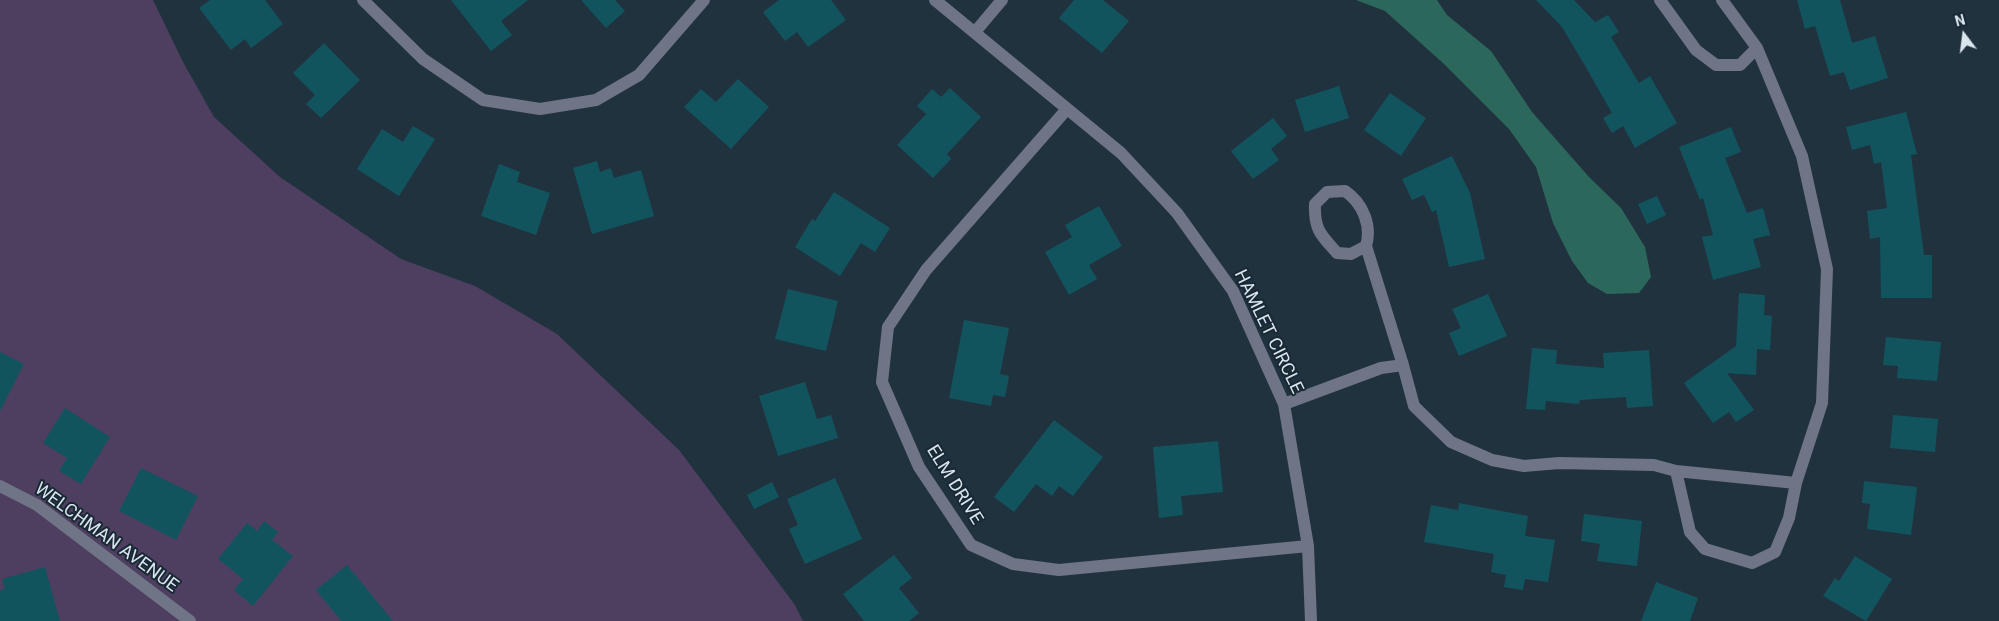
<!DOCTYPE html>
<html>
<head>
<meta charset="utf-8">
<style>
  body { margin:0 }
  #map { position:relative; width:1999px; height:621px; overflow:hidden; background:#21323f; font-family:Roboto,sans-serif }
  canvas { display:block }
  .north { position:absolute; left:1939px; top:10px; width:50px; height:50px; -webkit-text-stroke:4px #182835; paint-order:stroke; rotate:345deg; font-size:14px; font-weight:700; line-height:20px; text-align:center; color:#dae5ed }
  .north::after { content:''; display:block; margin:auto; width:18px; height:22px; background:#dae5ed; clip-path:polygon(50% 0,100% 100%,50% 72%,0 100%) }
</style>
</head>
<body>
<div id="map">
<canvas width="1999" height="621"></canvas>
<div class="north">N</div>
</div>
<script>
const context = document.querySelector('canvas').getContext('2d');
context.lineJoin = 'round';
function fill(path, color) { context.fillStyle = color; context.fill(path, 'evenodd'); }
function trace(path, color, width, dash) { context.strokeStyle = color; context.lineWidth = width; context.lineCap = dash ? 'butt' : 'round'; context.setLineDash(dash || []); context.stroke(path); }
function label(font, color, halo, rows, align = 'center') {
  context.font = font + ' Roboto,sans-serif'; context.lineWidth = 4; context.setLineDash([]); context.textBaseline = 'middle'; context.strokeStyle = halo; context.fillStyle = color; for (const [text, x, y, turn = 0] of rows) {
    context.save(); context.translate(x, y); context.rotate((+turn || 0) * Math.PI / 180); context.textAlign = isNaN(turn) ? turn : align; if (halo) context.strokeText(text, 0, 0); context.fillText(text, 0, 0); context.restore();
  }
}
const green = new Path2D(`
  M0 0H153L183 62 214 117 280 177 401 259 475 286 557 334 679 450 795 605 803 621H0Z`);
const water = new Path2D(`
  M1356 0H1437L1447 15 1491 51 1532 112 1589 177 1621 208 1645 247 1651 277 1639 293 1607 294 1588 283 1572 261 1553 223 1536 167 1509 129 1444 64 1385 11Z`);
const building = new Path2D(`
  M210 0H265L283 24 251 48 245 39 231 50 199 8Z
  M451 0H528L501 21 512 35 491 51Z
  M581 0H615L625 11 606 28Z
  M779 0H831L846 20 808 47 797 32 785 41 763 12Z
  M1074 0H1103L1129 21 1102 53 1059 18Z
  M1536 0H1574L1595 22 1608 15 1619 32 1611 37 1639 83 1650 76 1677 123 1635 148 1623 126 1612 133 1603 118 1612 113 1584 64 1562 27Z
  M1797 0H1840L1852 43 1875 36 1888 78 1850 90 1844 72 1830 76 1815 26 1805 29Z
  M324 43 360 80 321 118 306 104 315 95 293 73Z
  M738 79 769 107 731 149 684 107 701 89 716 102Z
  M1339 86 1349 118 1305 132 1295 100Z
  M950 88 981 117 947 154 951 159 933 178 897 145 926 114 917 106 932 89 941 97Z
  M1390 93 1426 118 1401 156 1364 130Z
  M1906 112 1917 154 1911 155 1924 255H1932V298H1881L1880 237 1870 239 1867 211 1887 208 1881 162 1874 164 1870 145 1852 150 1846 127Z
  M1273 118 1287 136 1271 149 1279 160 1253 179 1231 151Z
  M413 126 435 139 399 196 357 169 382 129 403 142Z
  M1731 127 1741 152 1725 158 1747 213 1763 208 1770 235 1753 239 1761 267 1713 280 1702 237 1713 235 1703 198 1700 200 1679 147Z
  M1452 156 1470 193 1485 259 1449 267 1436 210 1432 212 1424 195 1412 200 1402 179Z
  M597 161 600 172 611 168 614 178 641 170 654 216 592 234 573 168Z
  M499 164 520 172 517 182 550 193 536 235 481 216Z
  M834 192 890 228 875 252 861 243 840 276 795 247 812 219 815 221Z
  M1657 196 1666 215 1647 224 1638 204Z
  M1099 206 1122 246 1089 265 1097 279 1069 295 1045 252 1072 237 1065 225Z
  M788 289 838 301 826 351 775 339Z
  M1739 293 1765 295 1764 315 1772 316 1770 350 1757 349 1756 375 1727 373 1754 410 1736 422 1729 412 1713 423 1684 383 1736 346Z
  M1488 294 1507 336 1459 356 1449 333 1461 328 1452 309Z
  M964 320 1009 328 1000 374 1009 376 1005 397 993 395 991 406 949 398Z
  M1886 337 1941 342 1937 381 1897 378 1898 366 1883 365Z
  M1532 348 1557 350 1556 364 1604 368 1603 353 1649 350 1653 406 1627 408 1626 397 1580 400 1579 404 1546 401 1545 410 1526 409Z
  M0 352 24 364 0 411Z
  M805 382 817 419 831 415 838 438 778 456 759 396Z
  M65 408 110 437 81 484 59 471 67 458 43 443Z
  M1893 415 1938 419 1935 452 1890 448Z
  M1054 420 1103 457 1073 496 1059 486 1052 496 1036 484 1014 512 994 497Z
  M1218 441 1223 492 1181 496 1183 515 1159 518 1153 447Z
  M141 468 198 496 176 540 119 511Z
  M835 478 862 539 805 564 789 529 798 525 787 499Z
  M1864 481 1917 487 1911 535 1867 529 1870 504 1862 503Z
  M772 482 779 497 754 509 747 495Z
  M1459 503 1528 516 1525 536 1555 540 1548 582 1525 579 1523 590 1504 587 1506 575 1491 572 1494 554 1424 542 1431 505 1458 510Z
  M1584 514 1642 521 1637 566 1597 561 1600 544 1581 541Z
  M264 521 278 532 272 540 293 556 253 606 234 590 243 579 218 559 247 523 257 531Z
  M894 555 912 578 899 588 919 613 909 621H864L843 594Z
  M1855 556 1892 579 1866 621 1823 596 1835 578 1839 581Z
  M347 565 393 621H341L316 590Z
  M45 567 60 621H0V590L5 589 2 579Z
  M1656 582 1698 598 1690 621H1641Z`);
const minor = new Path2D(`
  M363 0 423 59 483 100 540 109 596 100 639 75 704 0
  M935 0 1121 153 1177 213 1233 291 1284 404 1308 546 1311 621
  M1660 0 1696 50 1716 65H1740L1757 48
  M975 32 1002 0
  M1067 109 926 270 888 327 882 382 919 467 971 545 1013 564 1059 570 1308 546
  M1345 191C1363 203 1372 226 1366 246L1351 254 1337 253C1321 235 1314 230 1315 204L1327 192Z
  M1366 246 1403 365
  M1284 404 1381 368 1403 365 1414 406 1451 442 1492 460 1524 466 1559 463 1654 465 1676 471 1796 483 1822 403 1827 269 1802 156 1757 48 1722 0
  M1676 471 1690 532 1705 549 1752 563 1775 552 1789 518 1796 483
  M0 486 37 505 190 621`);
const streetNames = [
  ["HAMLET CIRCLE",1268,332,64],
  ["ELM DRIVE",954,485,58],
  ["WELCHMAN AVENUE",106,538,36]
];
fill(green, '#4e3f60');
fill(water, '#2c675c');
fill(building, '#12545e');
trace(minor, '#6f7487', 12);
label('18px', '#dae5ed', '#182835', streetNames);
</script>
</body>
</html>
